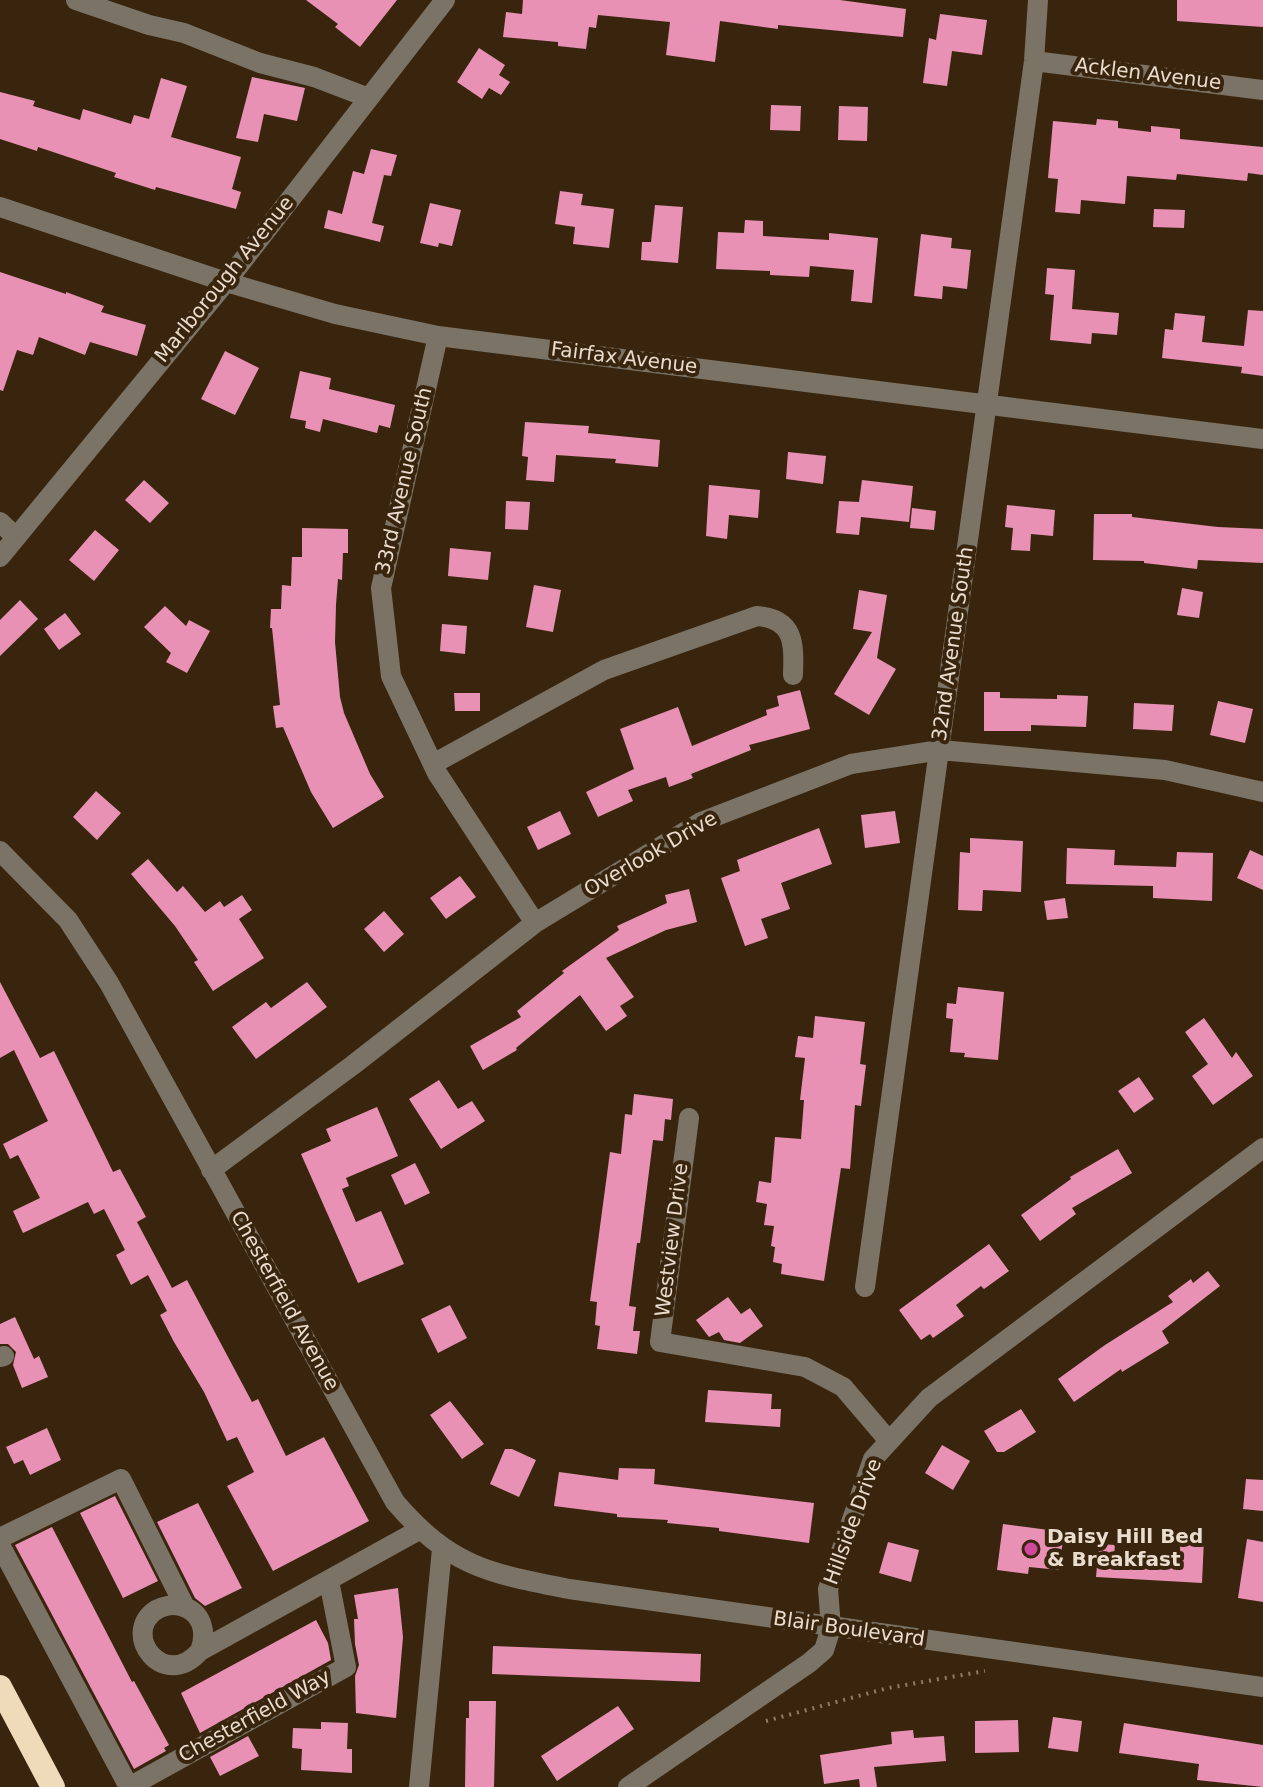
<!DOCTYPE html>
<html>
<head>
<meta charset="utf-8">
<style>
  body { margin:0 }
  canvas { display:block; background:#39250d }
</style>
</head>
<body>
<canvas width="1263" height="1787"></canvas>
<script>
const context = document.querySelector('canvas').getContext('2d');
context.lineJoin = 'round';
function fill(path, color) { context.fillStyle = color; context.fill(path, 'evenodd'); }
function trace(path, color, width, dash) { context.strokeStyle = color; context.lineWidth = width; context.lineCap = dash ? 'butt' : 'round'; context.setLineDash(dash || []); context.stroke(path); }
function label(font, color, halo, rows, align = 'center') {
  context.font = font + ' "DejaVu Sans",sans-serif'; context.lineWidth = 8; context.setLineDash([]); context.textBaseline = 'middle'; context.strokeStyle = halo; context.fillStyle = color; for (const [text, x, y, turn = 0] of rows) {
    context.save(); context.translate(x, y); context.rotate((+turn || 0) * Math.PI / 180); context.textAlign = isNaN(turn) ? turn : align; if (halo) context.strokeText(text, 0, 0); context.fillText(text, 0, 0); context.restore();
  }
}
const building = new Path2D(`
  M306 0H397L360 47 335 27 338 24Z
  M523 0H840L906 9 903 37 778 25V29L720 21 715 62 666 55 670 22 598 15 596 28 589 27 586 49 558 46V42L503 37 506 12 522 14Z
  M1177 0H1263V27L1177 21Z
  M940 14 987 20 982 55 952 51 947 86 923 83 929 38 936 40Z
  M479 48 505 65 499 75 510 82 501 95 489 88 482 99 457 82Z
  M252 77 305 88 297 121 264 114 258 142 236 138Z
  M161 78 187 86 171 137 241 157 232 189 241 192 236 209 156 187 155 190 114 177 116 173 38 147 37 151 0 139V92L35 101 33 106 80 120 83 109 131 124 134 115 149 119Z
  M771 105 801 106 800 131 770 130Z
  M839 106 868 107 867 141 838 140Z
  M1097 119 1118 121V128L1151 132V126L1180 129V139L1263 147V175L1248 173 1247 181 1177 174 1176 180 1127 176 1125 204 1081 200 1080 214 1055 212 1058 179 1048 178 1053 121 1096 125Z
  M371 149 397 155 391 176 384 175 372 223 384 226 380 242 324 228 328 210 342 214 353 171 364 174Z
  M560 191 583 194 581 205 614 209 609 248 573 244 575 227 555 224Z
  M430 203 461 210 452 246 439 243 438 247 420 243Z
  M655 205 683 207 678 263 641 260 642 242H651Z
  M1154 209 1185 210 1184 228 1153 227Z
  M745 220 763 221V236L829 240V233L878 238 872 303 851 301 854 270 810 266 809 277 770 275V271L716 269 718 232 744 233Z
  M921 234 952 238 951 248 971 250 967 289 943 286 942 299 914 296Z
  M1047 268 1075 270 1072 309 1119 313 1117 335 1092 333 1091 344 1050 340 1054 295 1045 294Z
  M0 272 66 294V292L104 306 101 312 146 325 137 356 90 342 85 355 39 337 33 355 17 350 3 391 0 390Z
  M1248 310 1263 311V376L1241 373 1242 367 1162 358 1165 329 1173 330 1175 313 1205 316 1202 342 1244 346Z
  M225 351 259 368 235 415 201 399Z
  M300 371 331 378 329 389 395 405 390 428 379 425 377 433 323 419 320 432 305 428 306 421 290 418Z
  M525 422 589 426 588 433 660 440 658 467 615 463 616 459 556 455 554 482 526 480 528 457 522 456Z
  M788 452 826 456 823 484 786 479Z
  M144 480 169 503 150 523 125 500Z
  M862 480 913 486 909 522 861 517 859 535 836 533 839 501 859 502Z
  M709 485 760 490 758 518 729 515 727 539 706 536Z
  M506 501 530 502 528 530 505 529Z
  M1007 505 1055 510 1053 536 1031 534 1030 551 1011 550 1013 528 1005 527Z
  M912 508 936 511 934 530 910 528Z
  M1094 514H1132V517L1218 527 1263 529V563L1198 560 1197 569 1144 563V561L1093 560Z
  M302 528 348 529V553H343L342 580 338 579 336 605 335 642 340 697 344 713 370 774 384 797 333 828 311 792 283 727 276 728 273 706 280 705 272 628H270L271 609H281L282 585 291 586 292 557H302Z
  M95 530 119 550 94 581 69 560Z
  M450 548 491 552 488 580 448 576Z
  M534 585 561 590 553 632 526 627Z
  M1182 588 1203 592 1199 618 1177 615Z
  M859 590 887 595 877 658 896 669 869 715 834 694 872 632 853 629Z
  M20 600 38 619 0 656V620Z
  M165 606 186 626 189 620 210 631 187 673 166 662 171 653 144 627Z
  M65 613 81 634 59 650 44 629Z
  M442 624 467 626 465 654 440 651Z
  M800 690 810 729 749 745 751 750 691 774 693 778 669 787 666 777 628 790 633 801 598 817 586 792 634 769 620 729 678 707 692 746 767 715 766 710 779 706 777 696Z
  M984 692H1000V698L1057 699V695L1088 696 1086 727 1031 725V731H984Z
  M454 693H480V711H455Z
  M1218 701 1253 709 1245 743 1210 735Z
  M1134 703 1174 705 1172 731 1133 729Z
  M96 791 121 813 97 840 73 817Z
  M560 811 571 834 538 850 527 827Z
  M895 811 900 843 865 848 861 815Z
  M819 828 832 864 781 883 790 909 761 919 768 938 745 946 721 878 740 871 737 860Z
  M970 838 1023 841 1021 892 983 890 982 911 958 910 960 852 970 853Z
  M1067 848 1115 850 1114 865 1176 867 1177 852 1213 853 1212 901 1153 898V886L1066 884Z
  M1250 850 1263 856V890L1237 878Z
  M148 859 177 892 183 886 205 912 220 901 224 907 242 895 252 910 239 919 264 958 213 991 194 962 198 960 175 926 131 874Z
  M460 876 476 897 446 919 430 898Z
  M689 889 697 922 666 930 606 958 634 997 620 1006 627 1016 606 1031 580 995 516 1048 517 1050 483 1070 470 1046 521 1017 517 1011 564 973 562 971 619 930 617 926 667 903 665 895Z
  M1065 898 1068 918 1047 920 1044 901Z
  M384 911 404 934 384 952 364 929Z
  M0 982 40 1058 54 1051 113 1172 120 1169 146 1217 137 1222 172 1288 187 1280 252 1402 258 1399 286 1456 324 1437 369 1521 273 1571 227 1486 254 1472 237 1437 227 1441 204 1392 174 1342 160 1315 167 1311 148 1275 131 1285 116 1255 125 1250 104 1209 94 1214 88 1202 23 1233 13 1211 40 1198 18 1155 10 1159 3 1144 48 1121 14 1050 0 1058Z
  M307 982 327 1007 256 1059 232 1027 266 1002 271 1008Z
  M958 987 1004 992 998 1060 964 1057 965 1053 950 1052 953 1019 946 1018 947 1003 956 1004Z
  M815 1016 865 1022 860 1064 866 1065 861 1106 855 1105 850 1169 841 1168 824 1281 781 1274 782 1264 773 1262 775 1247 771 1246 774 1226 764 1225 767 1204 756 1202 759 1181 771 1183 775 1137 801 1139 804 1100H800L805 1058 795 1057 798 1036 813 1038Z
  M1204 1018 1232 1058 1236 1052 1253 1076 1213 1105 1192 1076 1208 1064 1185 1032Z
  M1139 1077 1154 1099 1134 1113 1118 1091Z
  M439 1080 458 1109 472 1101 485 1121 441 1149 409 1099Z
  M634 1094 673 1099 671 1120 665 1119 663 1141 653 1140 640 1243H637L629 1306 636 1307 633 1331H640L637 1354 597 1349 600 1326 595 1325 597 1302 590 1301 610 1152 621 1154 625 1114 632 1115Z
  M377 1107 398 1156 346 1178 349 1186 342 1189 356 1222 381 1211 404 1264 358 1283 301 1154 331 1141 326 1129Z
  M1118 1149 1132 1173 1072 1208 1076 1214 1040 1241 1021 1215 1071 1179 1070 1177Z
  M415 1163 430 1193 405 1205 391 1175Z
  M989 1244 1009 1271 984 1289 981 1286 956 1305 964 1316 933 1338 930 1334 921 1340 899 1310Z
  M1208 1271 1220 1286 1162 1331 1169 1343 1122 1372 1121 1369 1074 1402 1058 1379 1105 1345 1173 1302 1168 1296 1191 1279 1193 1283Z
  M728 1297 741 1314 750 1308 763 1326 740 1343 724 1340 719 1332 709 1337 696 1320Z
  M450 1305 467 1338 438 1353 421 1319Z
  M15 1317 34 1359 39 1356 48 1377 22 1388 13 1365 16 1352 8 1344H0V1324Z
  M708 1390 772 1394 771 1409H781L780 1427 705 1422Z
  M450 1401 484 1444 462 1459 430 1415Z
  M1021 1409 1036 1432 1004 1452H997L984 1431Z
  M47 1428 61 1460 30 1475 23 1460 14 1464 6 1447Z
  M942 1445 970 1461 953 1490 925 1473Z
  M505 1449H512L536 1460 519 1497 490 1484Z
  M619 1468 655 1469 654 1484 814 1503 809 1543 719 1531V1528L667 1523 668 1520 617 1517V1514L554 1506 559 1472 618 1480Z
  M1246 1479 1263 1480V1511L1243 1509Z
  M115 1496 158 1581 123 1598 80 1513Z
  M198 1503 242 1588 205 1606 195 1598 157 1522Z
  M1003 1524 1064 1532 1059 1570 1029 1567 1028 1574 997 1570Z
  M52 1527 132 1682 134 1681 169 1745 164 1748 166 1751 134 1769 15 1545Z
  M1180 1539H1204L1202 1583 1096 1577 1099 1544 1115 1545 1114 1556 1171 1561 1172 1550H1180Z
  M1247 1539 1263 1542V1602L1238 1598Z
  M888 1542 919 1550 911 1582 879 1573Z
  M398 1588 403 1637 396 1718 356 1713 355 1676 359 1665 355 1644 354 1619H358L354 1595Z
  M316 1620 328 1643 331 1660 200 1733 181 1693Z
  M493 1646 701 1654 700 1682 492 1674Z
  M469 1701H496L494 1787H465L466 1718H469Z
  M618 1706 634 1729 557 1781 541 1756Z
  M1053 1717 1082 1721 1078 1752 1048 1748Z
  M1018 1720 1019 1752 975 1753V1721Z
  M321 1722 348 1723 347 1749H352V1773L301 1770 302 1749 292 1748 293 1728 321 1729Z
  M1124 1723 1263 1745V1787L1197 1780 1199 1764 1119 1753Z
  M913 1730 914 1738 944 1736 946 1761 874 1767 877 1787H860L859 1779 824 1784 820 1755 892 1744 891 1732Z
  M248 1736 259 1756 220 1776 210 1757Z`);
const path = new Path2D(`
  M766 1721 888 1688 985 1671`);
const minor = new Path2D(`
  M76 0 149 25 184 33 260 63 314 77 369 98
  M1034 61 1263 90
  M0 207 226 282 335 314 438 336 1263 439
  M438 336 381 588 391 676 437 773 535 923
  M0 522 16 537
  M0 557 226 282 445 0
  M433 764 604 670 757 616C795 619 794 644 793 675
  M0 851 68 920 109 983 395 1502C451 1567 488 1573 569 1589L1263 1687
  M689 1118 660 1342 805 1367 843 1387 889 1441
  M211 1170 353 1065 535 923 701 822 851 764 940 750 1165 770 1263 792
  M865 1287 1034 61 1038 0
  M0 1357 4 1356
  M0 1538 121 1479 185 1607
  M0 1545 129 1787
  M200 1651C207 1633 203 1612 181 1606 173 1604 163 1606 156 1610 120 1634 164 1692 200 1651L419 1530
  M129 1787 346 1667 329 1581
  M419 1787 442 1549
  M628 1787 809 1663 824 1650 831 1628 828 1589 873 1459 929 1398 1263 1148`);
const highway = new Path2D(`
  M0 1687 53 1787`);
const markers = [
  [1031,1549,8,"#d1479c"]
];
const streetNames = [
  ["Acklen Avenue",1148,75,7],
  ["Marlborough Avenue",225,280,-51],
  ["Fairfax Avenue",624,359,7],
  ["33rd Avenue South",405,481,-77],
  ["32nd Avenue South",954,644,-82],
  ["Overlook Drive",651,855,-30],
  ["Westview Drive",673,1240,-83],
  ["Chesterfield Avenue",284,1301,61],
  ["Hillside Drive",854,1522,-70],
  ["Blair Boulevard",849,1630,8],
  ["Chesterfield Way",255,1717,-29]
];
const poiNames = [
  ["Daisy Hill Bed",1047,1538],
  ["& Breakfast",1047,1561]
];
fill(building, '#e891b4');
trace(path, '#8c7b68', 4, [2, 6]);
trace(minor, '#7b7366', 20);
trace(highway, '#efdaba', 24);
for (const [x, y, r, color] of markers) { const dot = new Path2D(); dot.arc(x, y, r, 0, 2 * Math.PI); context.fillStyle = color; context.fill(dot); trace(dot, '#39250d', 3); }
label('20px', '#eadcce', '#39250d', streetNames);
label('bold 20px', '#eadcce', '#39250d', poiNames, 'left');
</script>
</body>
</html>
